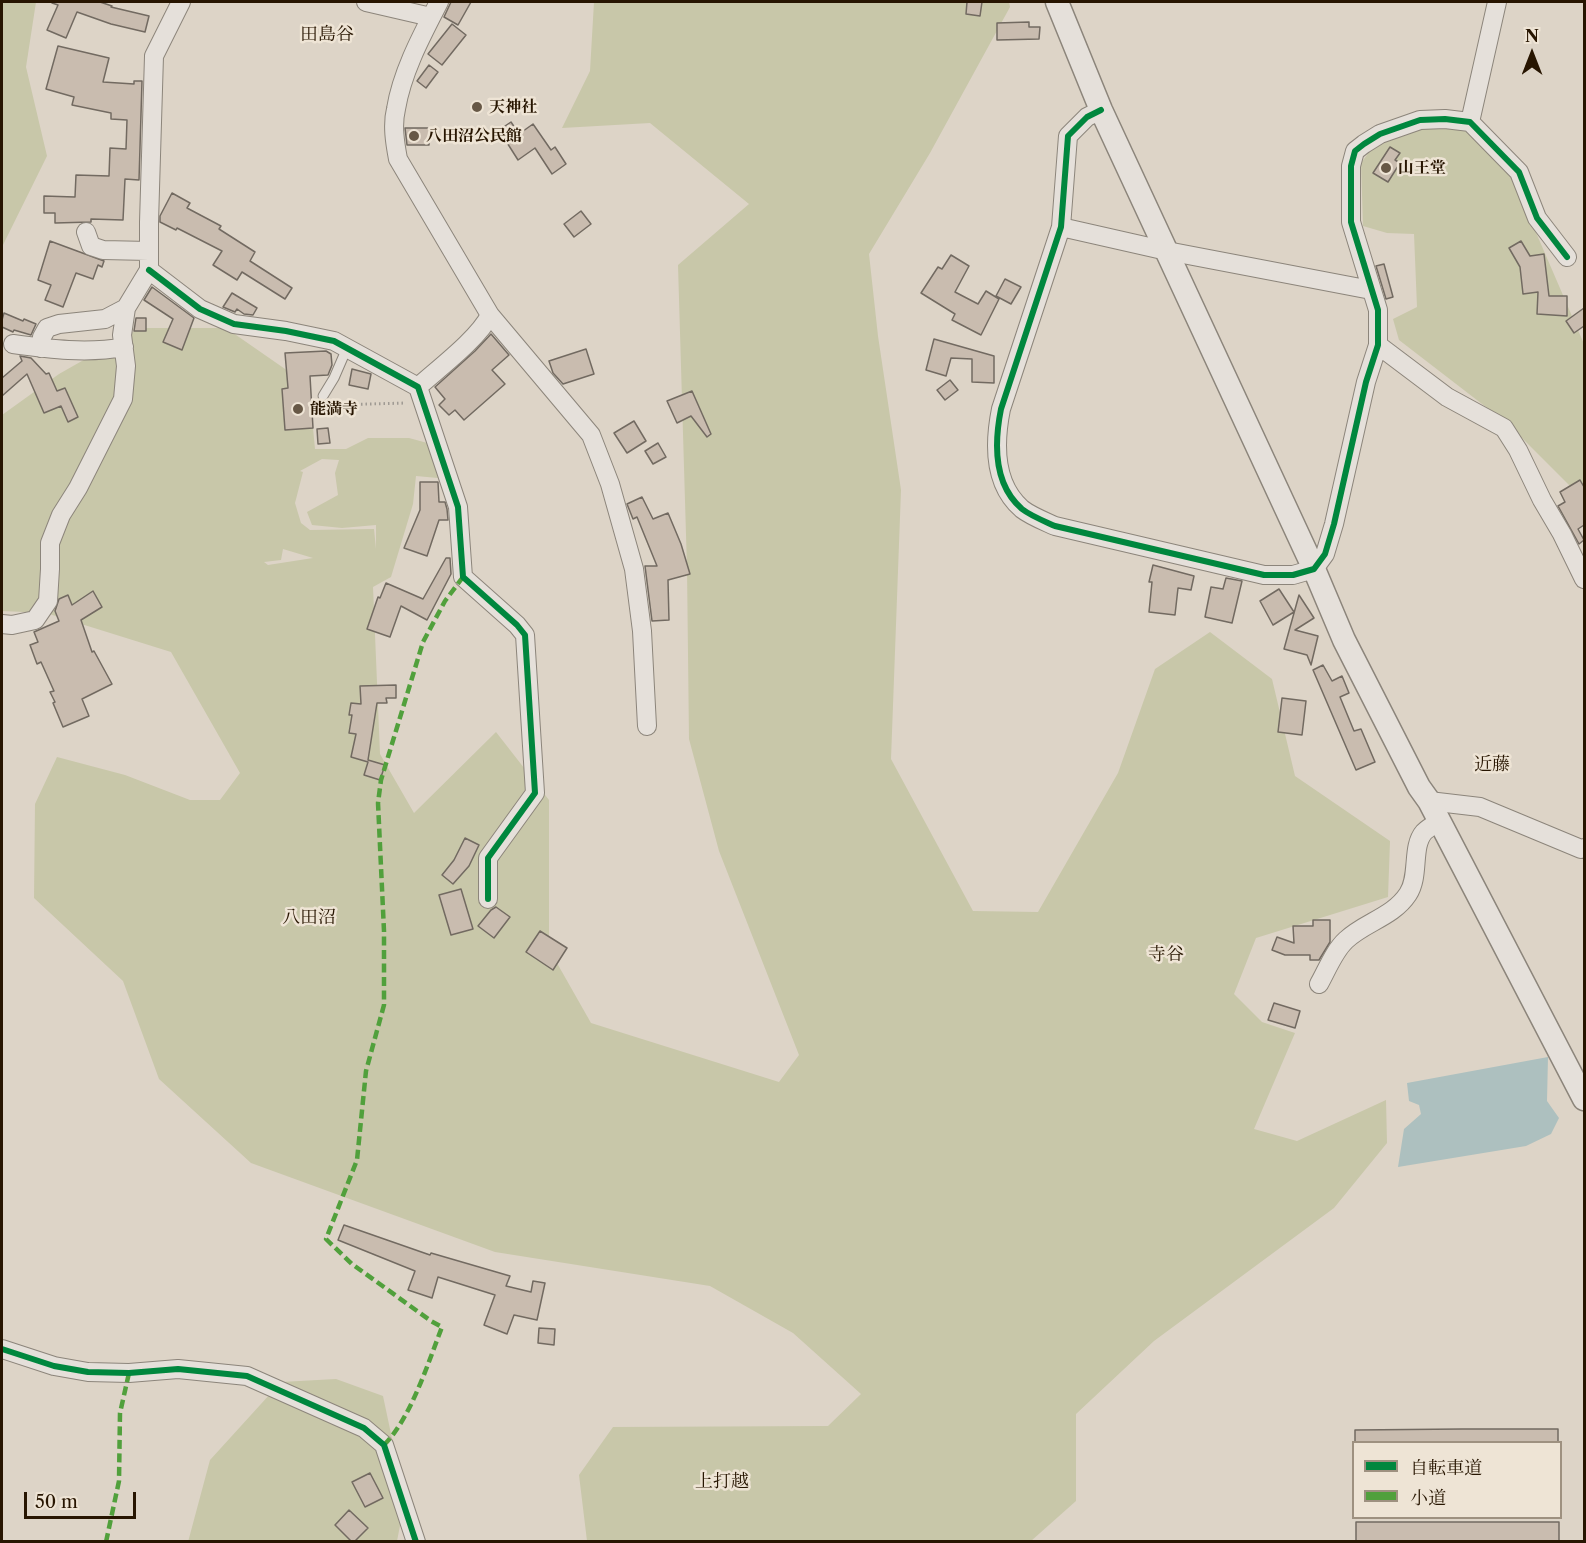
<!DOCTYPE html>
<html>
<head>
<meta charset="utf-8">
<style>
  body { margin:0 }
  #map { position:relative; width:1586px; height:1543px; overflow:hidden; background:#ddd4c7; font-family:"Libre Caslon Text","Noto Serif JP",serif }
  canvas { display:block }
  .frame { position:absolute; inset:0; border:3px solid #271501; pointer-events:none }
  .legend { position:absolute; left:1352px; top:1441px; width:210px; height:78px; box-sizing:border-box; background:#eee4d5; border:2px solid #9e9180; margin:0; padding:8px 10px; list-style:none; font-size:18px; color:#271501 }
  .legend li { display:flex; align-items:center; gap:12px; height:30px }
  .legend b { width:30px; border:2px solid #9e9180 }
  .north { position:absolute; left:1502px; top:24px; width:60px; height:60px; -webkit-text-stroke:4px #eee4d5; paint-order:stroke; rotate:0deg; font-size:16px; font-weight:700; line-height:24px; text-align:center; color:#271501 }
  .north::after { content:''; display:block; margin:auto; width:21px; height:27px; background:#271501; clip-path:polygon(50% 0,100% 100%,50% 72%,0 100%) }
  .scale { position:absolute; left:24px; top:1492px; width:112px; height:27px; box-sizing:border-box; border:3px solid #271501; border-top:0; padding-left:8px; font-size:18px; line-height:21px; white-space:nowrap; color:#271501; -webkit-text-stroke:4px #eee4d5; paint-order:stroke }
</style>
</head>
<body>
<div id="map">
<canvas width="1586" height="1543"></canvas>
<div class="frame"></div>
<ul class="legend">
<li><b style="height:8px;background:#00873e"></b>自転車道</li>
<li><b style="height:8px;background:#51a03c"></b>小道</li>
</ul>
<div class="north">N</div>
<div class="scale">50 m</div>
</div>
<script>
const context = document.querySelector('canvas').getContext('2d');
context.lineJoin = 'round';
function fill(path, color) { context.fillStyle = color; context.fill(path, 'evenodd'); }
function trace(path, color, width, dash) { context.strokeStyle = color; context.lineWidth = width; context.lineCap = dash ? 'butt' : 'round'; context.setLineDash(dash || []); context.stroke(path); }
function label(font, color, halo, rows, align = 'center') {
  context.font = font + ' "Libre Caslon Text","Noto Serif JP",serif'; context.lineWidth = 5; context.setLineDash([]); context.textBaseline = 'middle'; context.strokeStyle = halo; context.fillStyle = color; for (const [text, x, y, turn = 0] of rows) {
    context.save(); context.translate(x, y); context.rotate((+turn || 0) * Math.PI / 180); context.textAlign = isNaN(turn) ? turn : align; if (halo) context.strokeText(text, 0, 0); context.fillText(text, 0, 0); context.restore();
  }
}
const green = new Path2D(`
  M2 2H36L26 67 47 156 2 247Z
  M594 2H1009L1010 7 930 153 869 254 878 336 901 490 891 759 973 911 1038 912 1118 773 1155 669 1210 632 1272 679 1295 776 1390 841 1388 897 1256 938 1234 994 1262 1022 1295 1033 1254 1129 1297 1141 1386 1100 1387 1143 1334 1208 1154 1341 1076 1414V1501L1031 1541H587L579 1475 613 1427 828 1426 861 1394 793 1333 710 1286 495 1252 251 1163 159 1079 123 981 34 898 35 804 57 757 125 775 190 800H220L240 773 171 652 46 613 2 611V415L59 374 140 328H226L311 387 282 389 285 430 313 428 315 449H346L368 438H409L431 444 438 478 416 476 413 504 391 577 373 587 380 754 414 813 496 732 549 800V949L591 1023 779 1082 799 1055 719 851 689 739 687 568 678 265 749 204 650 123 562 128 590 71ZM322 459 339 460 335 473 338 495 307 512 312 525 342 528 376 525V549L374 529 310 530 301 523 295 503 303 472 300 471ZM283 549 313 558 268 565 264 562 281 560Z
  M1420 125 1468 129 1509 166 1519 193 1584 344V500L1508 424 1399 340 1393 319 1417 307 1414 234 1387 233 1363 226 1361 163 1372 148Z
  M336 1379 383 1396 405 1500 397 1541 188 1542 210 1460 281 1382Z`);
const water = new Path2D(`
  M1548 1057 1547 1101 1559 1118 1551 1134 1526 1146 1398 1167 1404 1129 1421 1114 1419 1105 1409 1101 1407 1083Z`);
const building = new Path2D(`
  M52 2H100L112 6 111 7 149 16 145 32 111 24 77 12 66 38 47 30 58 5 52 3Z
  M451 2H471L458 25 444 17Z
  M967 2H982L980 16 966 14Z
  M1029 22V27H1040L1039 39 997 40V23Z
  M452 24 466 35 442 65 428 54Z
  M58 46 109 58 103 82 134 84V81H142L139 180 125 179 123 220 91 219V222L55 223V213H44V196L75 197 76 175 109 176 110 148 126 149 127 120 111 119V113L72 105 74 97 46 89Z
  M429 65 438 72 426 88 417 81Z
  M511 122 519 134 533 124 551 150 555 147 566 164 552 174 535 148 518 160 499 130Z
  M405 128H429V145H407Z
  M1390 147 1400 153 1395 160 1400 163 1388 182 1373 173Z
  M172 193 190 203 187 208 221 226 219 229 255 252 250 261 292 288 285 299 242 272 237 280 213 265 222 251 177 228 176 230 160 222V216Z
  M581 211 591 224 574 237 564 224Z
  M50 241 104 261 102 267 98 265 93 279 76 273 63 307 45 300 51 285 38 280Z
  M1521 241 1530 256 1544 254 1549 296H1567V316L1537 314 1538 292 1523 294 1520 267 1509 248Z
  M951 255 969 266 955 292 978 304 986 291 999 299 981 335 952 320 955 314 921 293 938 267 942 269Z
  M1384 264 1393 297 1386 299 1376 266Z
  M1005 279 1021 287 1011 304 996 296Z
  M152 287 194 318 182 350 163 342 173 319 144 300Z
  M232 293 257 308 253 315 244 314 237 309 235 312 223 307Z
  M1584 308V326L1574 333 1566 321Z
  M4 313 23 321 24 319 36 324 31 335 14 330 13 332 2 327V320Z
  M136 318H146V331H134Z
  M491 334 509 355 492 370 505 384 464 420 455 410 449 415 439 405 445 399 435 387 475 351Z
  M934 339 994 356V383L972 382V359L951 358 946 376 926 370Z
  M586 349 594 374 563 384 553 373 549 361Z
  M326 351 331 354 332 365 328 375 310 376 313 428 285 430 282 389 288 388 285 353Z
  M20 356 31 358 46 374 49 373 57 391 65 388 78 417 68 422 61 406 44 413 27 374 2 396V378L22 361Z
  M352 369 371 374 368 389 349 385Z
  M950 380 958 390 945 400 937 390Z
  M692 391 711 434 707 437 691 416 677 423 667 401Z
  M634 421 646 441 627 453 614 433Z
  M328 428 330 443 318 444 317 429Z
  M658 443 666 457 653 464 645 451Z
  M1580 480 1584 487V525L1578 529 1584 540 1579 544 1558 506 1565 502 1560 492Z
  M420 482H438L439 502H445L447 509 448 520H439L427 556 404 548 420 510Z
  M642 497 653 519 668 513 681 544 690 574 668 580 669 620 652 621 645 566H657L637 517 633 519 627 504Z
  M446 558H450L451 574 427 620 401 606 390 637 367 629 378 597 380 598 386 583 423 599Z
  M1153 565 1194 576 1191 590 1178 588 1175 615 1149 612 1152 582H1149Z
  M1226 578 1242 581 1232 623 1205 617 1211 587 1223 589Z
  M1279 589 1294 612 1273 625 1260 601Z
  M93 591 102 607 81 620 92 652 94 651 112 684 82 699 89 716 63 727 53 703 55 702 50 692 54 691 41 662 37 664 30 645 38 642 34 632 59 621 55 611 59 599 68 595 72 605Z
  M1299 595 1314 618 1295 630 1318 636 1311 665 1307 655 1284 649Z
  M1323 665 1332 681 1342 676 1349 693 1340 697 1354 731 1361 729 1375 762 1356 770 1313 670Z
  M396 685V698H386L387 703H377L368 760 385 765 380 780 364 775 368 762 351 757 356 734 349 733 352 715H349L351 703 361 704 360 686Z
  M1282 698 1306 701 1302 735 1278 732Z
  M465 838 479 845 469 866 453 884 442 875 454 860Z
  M461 889 473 929 451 935 439 895Z
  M496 907 510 917 494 938 478 926 491 910Z
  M1313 920H1330V942L1319 960H1310V955H1285L1272 950 1277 937 1294 943 1293 926H1313Z
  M540 931 567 948 553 970 526 952Z
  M1274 1003 1300 1011 1295 1028 1268 1020Z
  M344 1225 430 1255 431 1253 510 1276 506 1286 531 1292 533 1281 545 1283 537 1320 514 1315 507 1334 484 1325 495 1295 438 1277 432 1298 408 1290 415 1271 338 1240Z
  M539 1328 555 1329 554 1345 538 1343Z
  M1462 1429H1558V1443H1355V1430Z
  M370 1473 383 1498 365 1507 352 1482Z
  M349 1510 368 1528 354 1542H352L335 1525Z
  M1356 1522H1559V1542H1356Z`);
const path = new Path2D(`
  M334 405 406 403`);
const service = new Path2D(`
  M323 396 334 378 347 348`);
const minor = new Path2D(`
  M366 2 431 17
  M439 2C422 35 402 72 396 109 392 125 395 143 398 159L490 315 591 435 610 484 634 569 642 631 647 726
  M1101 110 1087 117 1068 136 1061 227 1001 409C994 444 993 484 1022 509 1031 516 1044 521 1055 526L1264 575H1293L1314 569 1325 554 1334 524 1366 382 1378 345V310L1351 222V166L1355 151 1364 144 1380 134 1420 120 1445 119 1470 122 1519 172 1537 218 1567 257
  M1470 122 1497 2
  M1061 227 1167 251 1371 290
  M86 232 91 246 103 250 149 251
  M149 270 200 309 234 324 286 331 334 341 418 387 458 507 463 577 517 625 525 635 535 793 488 858V899
  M13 344C50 349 87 354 124 347
  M1378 345 1447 397 1504 428 1518 450 1542 500 1562 534 1584 579
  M40 348 42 337 47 328 59 324 105 319 126 308
  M418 387C439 368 478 339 490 315
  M2 624 12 625 35 620 48 601 50 569V543L61 515 78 488 123 399 126 366 122 335 126 308 149 270V222L154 56 181 2
  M1429 801 1480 807 1581 849 1584 848
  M1319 984C1327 970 1334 951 1346 940 1365 922 1393 917 1408 894 1420 876 1411 847 1424 832 1428 828 1435 824 1440 821
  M2 1349 54 1366 88 1372 129 1373 178 1369 247 1376 364 1428 384 1445 416 1542`);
const tertiary = new Path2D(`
  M1057 2 1101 110 1314 569 1344 640 1419 787 1429 801 1584 1099`);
const quiet = new Path2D(`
  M384 1445C411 1418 428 1363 442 1327L431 1321 352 1264 326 1239 357 1160 366 1071 384 1005V931L378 803 381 780 423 642 445 601 463 577
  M106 1542 119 1481 120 1413 129 1373`);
const cycleway = new Path2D(`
  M1101 110 1087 117 1068 136 1061 227 1001 409C994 444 993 484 1022 509 1031 516 1044 521 1055 526L1264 575H1293L1314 569 1325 554 1334 524 1366 382 1378 345V310L1351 222V166L1355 151 1364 144 1380 134 1420 120 1445 119 1470 122 1519 172 1537 218 1567 257
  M149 270 200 309 234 324 286 331 334 341 418 387 458 507 463 577 517 625 525 635 535 793 488 858V899
  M2 1349 54 1366 88 1372 129 1373 178 1369 247 1376 364 1428 384 1445 416 1542`);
const markers = [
  [477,107,6,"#675846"],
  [414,136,6,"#675846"],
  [1386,168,6,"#675846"],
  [298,409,6,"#675846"]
];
const poiNames = [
  ["天神社",489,107],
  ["八田沼公民館",426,136],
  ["山王堂",1398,168],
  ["能満寺",310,409]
];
const neighbourhoodNames = [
  ["田島谷",327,35],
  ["近藤",1492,765],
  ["八田沼",309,918],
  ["寺谷",1166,955],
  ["上打越",722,1482]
];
fill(green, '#c8c7a9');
fill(water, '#adc0bf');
fill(building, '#c9bcaf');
trace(building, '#726a61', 1.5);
trace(service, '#8c857b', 11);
trace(minor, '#8c857b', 20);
trace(tertiary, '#8c857b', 25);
trace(path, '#9f9a93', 3, [1.5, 3]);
trace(service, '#e5e0da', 9);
trace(minor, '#e5e0da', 18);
trace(tertiary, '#e5e0da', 22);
trace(quiet, '#51a03c', 4.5, [9, 4.5]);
trace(cycleway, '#00873e', 6);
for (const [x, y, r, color] of markers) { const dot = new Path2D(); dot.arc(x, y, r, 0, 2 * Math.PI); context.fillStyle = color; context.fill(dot); trace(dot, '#eee4d5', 2); }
label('bold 16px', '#271501', '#eee4d5', poiNames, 'left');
label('18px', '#271501', '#eee4d5', neighbourhoodNames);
</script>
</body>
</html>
